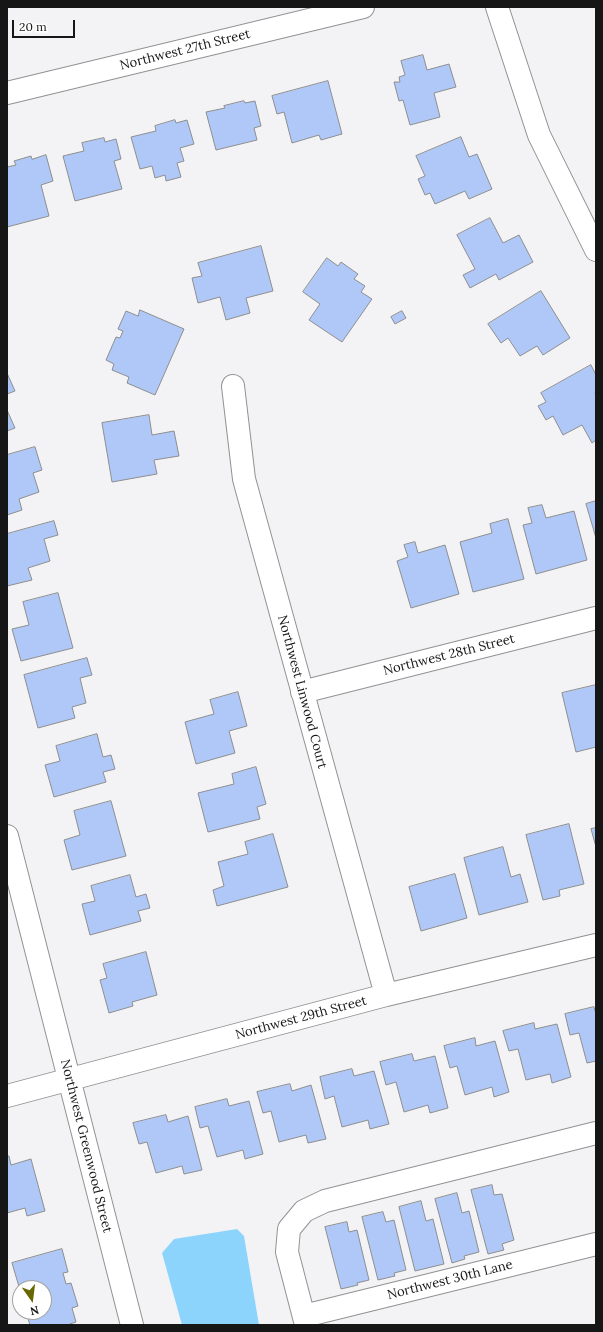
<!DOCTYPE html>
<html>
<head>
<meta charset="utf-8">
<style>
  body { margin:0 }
  #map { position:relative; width:603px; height:1332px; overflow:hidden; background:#f3f3f5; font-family:Lora,serif }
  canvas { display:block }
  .frame { position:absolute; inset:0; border:8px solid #161617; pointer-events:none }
  .north { position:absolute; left:12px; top:1280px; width:40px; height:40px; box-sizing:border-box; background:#fff; border:1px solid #a2a2a2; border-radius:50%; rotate:166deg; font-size:11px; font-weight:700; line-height:16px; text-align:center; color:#161617 }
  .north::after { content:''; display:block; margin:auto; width:14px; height:18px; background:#686802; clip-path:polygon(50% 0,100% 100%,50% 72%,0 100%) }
  .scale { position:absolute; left:12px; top:20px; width:63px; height:18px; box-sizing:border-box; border:2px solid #161617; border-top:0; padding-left:5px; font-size:12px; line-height:14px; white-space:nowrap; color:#161617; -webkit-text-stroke:3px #fff; paint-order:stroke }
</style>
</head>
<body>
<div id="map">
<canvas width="603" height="1332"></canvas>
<div class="frame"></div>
<div class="north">N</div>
<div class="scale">20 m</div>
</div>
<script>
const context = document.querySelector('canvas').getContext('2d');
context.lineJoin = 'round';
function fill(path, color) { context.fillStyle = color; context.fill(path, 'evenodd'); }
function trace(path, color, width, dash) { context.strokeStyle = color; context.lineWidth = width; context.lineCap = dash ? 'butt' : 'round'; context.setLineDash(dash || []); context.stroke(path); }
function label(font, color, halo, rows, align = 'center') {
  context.font = font + ' Lora,serif'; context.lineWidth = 3.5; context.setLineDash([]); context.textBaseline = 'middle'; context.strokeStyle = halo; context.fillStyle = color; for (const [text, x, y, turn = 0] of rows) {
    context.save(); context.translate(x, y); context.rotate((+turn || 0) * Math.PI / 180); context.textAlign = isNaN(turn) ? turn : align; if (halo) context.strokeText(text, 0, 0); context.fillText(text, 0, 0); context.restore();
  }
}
const water = new Path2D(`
  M237 1229 244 1236 259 1325H182L162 1253 174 1239Z`);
const building = new Path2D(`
  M423 55 427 70 449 64 456 87 434 93 440 117 410 125 403 100 399 101 394 82H400L399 77 405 75 401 61Z
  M328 81 342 134 321 140 319 135 292 143 284 112 277 114 272 96Z
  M244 101 245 103 255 101 261 126 254 128 257 140 216 150 206 112 225 108 224 106Z
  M175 120 176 123 187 120 194 144 180 148 184 161 177 163 181 177 166 181 165 175 155 178 152 166 140 169 131 137 156 131 155 126Z
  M461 137 469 157 477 154 492 189 469 199 465 191 435 204 430 193 425 195 418 179 425 176 416 156Z
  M104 138 105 142 116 139 121 159 114 161 122 189 75 201 63 156 84 151 82 143Z
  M46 155 53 181 41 185 49 216 7 227V167L16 165 14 161 31 156 32 159Z
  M490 218 503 243 519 235 533 262 499 280 496 274 470 288 463 275 475 269 457 235Z
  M261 246 273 291 246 298 250 313 226 320 220 297 198 303 192 278 202 276 198 263Z
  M327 258 338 266 341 262 358 274 354 279 365 286 361 292 372 299 342 342 309 320 320 304 303 292Z
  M541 291 570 338 543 355 537 346 520 356 508 338 501 343 488 324Z
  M140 310 184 329 155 395 127 383 129 377 112 370 114 364 106 360 116 337 120 338 123 331 118 329 126 311 138 316Z
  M402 311 406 318 395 324 391 317Z
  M591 365 596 375V391L595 392 596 394V440L592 443 582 425 563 435 553 416 546 420 538 406 546 402 541 393Z
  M7 373 15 391 7 394Z
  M7 410 15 428 7 431Z
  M149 415 152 435 174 431 179 456 154 460 157 474 112 482 102 423Z
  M35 447 42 470 33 473 39 492 19 499 22 510 7 515V455Z
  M596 501V538L586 504Z
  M542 505 546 518 574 511 587 560 536 574 523 525 532 523 528 508Z
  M508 519 524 579 473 592 460 542 492 533 490 524Z
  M54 521 58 535 44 539 50 561 28 568 32 580 7 586V534Z
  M415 542 418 553 445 545 459 594 411 608 397 561 408 557 404 545Z
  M58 593 73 648 21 661 12 629 29 625 23 602Z
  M87 658 92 675 80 678 86 703 72 707 75 718 38 728 24 675Z
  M596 685V747L576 752 562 693Z
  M238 692 247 726 229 731 235 753 196 764 185 722 214 714 210 700Z
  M97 734 103 757 111 755 115 769 103 772 106 782 54 797 45 765 60 761 56 746Z
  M256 767 266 804 257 807 260 819 208 832 198 793 234 784 232 774Z
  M111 801 126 856 72 870 64 840 80 835 74 811Z
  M569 824 584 884 559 890 560 896 543 900 526 835Z
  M596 828V847L591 829Z
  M273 834 288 887 217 906 213 890 224 886 218 862 248 854 245 842Z
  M503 847 511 877 520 874 528 902 479 915 464 858Z
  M455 874 467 918 421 931 409 887Z
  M130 875 136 897 146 894 150 908 138 911 141 921 90 935 82 904 95 901 91 886Z
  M146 952 157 995 132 1002 133 1006 109 1013 100 980 107 978 103 964Z
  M594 1007 596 1014V1061L587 1063 579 1033 570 1035 565 1014Z
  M534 1023 535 1029 557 1024 571 1077 552 1083 550 1074 526 1080 518 1049 509 1051 503 1031Z
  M475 1038 476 1046 495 1041 509 1092 494 1097 492 1087 465 1095 457 1066 450 1068 444 1046Z
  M412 1054 414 1061 435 1056 448 1108 430 1113 428 1105 404 1112 396 1082 386 1085 380 1062Z
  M352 1069 354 1076 374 1071 389 1124 370 1129 368 1120 342 1127 334 1096 325 1099 320 1077Z
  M290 1084 292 1091 311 1085 326 1139 308 1143 306 1135 279 1142 271 1111 263 1113 257 1092Z
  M227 1099 229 1106 249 1101 263 1154 245 1159 243 1150 217 1157 208 1126 200 1128 195 1107Z
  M166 1115 168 1122 188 1116 202 1170 184 1174 182 1166 156 1173 147 1142 139 1144 133 1123Z
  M7 1156H9L11 1165 31 1159 45 1211 27 1216 25 1208 7 1213Z
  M492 1185 494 1195 502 1194 514 1240 502 1244 504 1250 488 1254 471 1190Z
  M457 1193 462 1213 469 1211 479 1252 464 1256 465 1259 452 1263 435 1199Z
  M421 1201 426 1221 433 1219 444 1264 415 1271 399 1207Z
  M383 1212 386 1222 394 1220 406 1270 394 1273 395 1276 378 1280 362 1217Z
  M347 1222 349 1232 357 1230 369 1280 357 1283 358 1285 341 1289 325 1227Z
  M62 1249 68 1272 63 1273 66 1284 71 1283 78 1306 72 1308 76 1322 67 1325H30L26 1312H44V1288H20V1290L12 1263Z`);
const minor = new Path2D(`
  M497 7 539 135 596 250
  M7 93 363 7
  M233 386 244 479 386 995
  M302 692 596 618
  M7 836 132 1325
  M7 1096 386 995 596 945
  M304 1316 596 1244
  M306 1325 287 1252 289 1229 304 1211 325 1201 596 1133`);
const streetNames = [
  ["Northwest 27th Street",185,50,-14],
  ["Northwest 28th Street",449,655,-14],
  ["Northwest Linwood Court",302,692,75],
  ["Northwest 29th Street",301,1018,-15],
  ["Northwest Greenwood Street",86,1146,76],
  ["Northwest 30th Lane",450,1280,-14]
];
fill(water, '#8dd4fc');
fill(building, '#afc8f7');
trace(building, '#8d8e8f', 1);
trace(minor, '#919293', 24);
trace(minor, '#fff', 22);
label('13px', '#161617', '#fff', streetNames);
</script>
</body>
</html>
